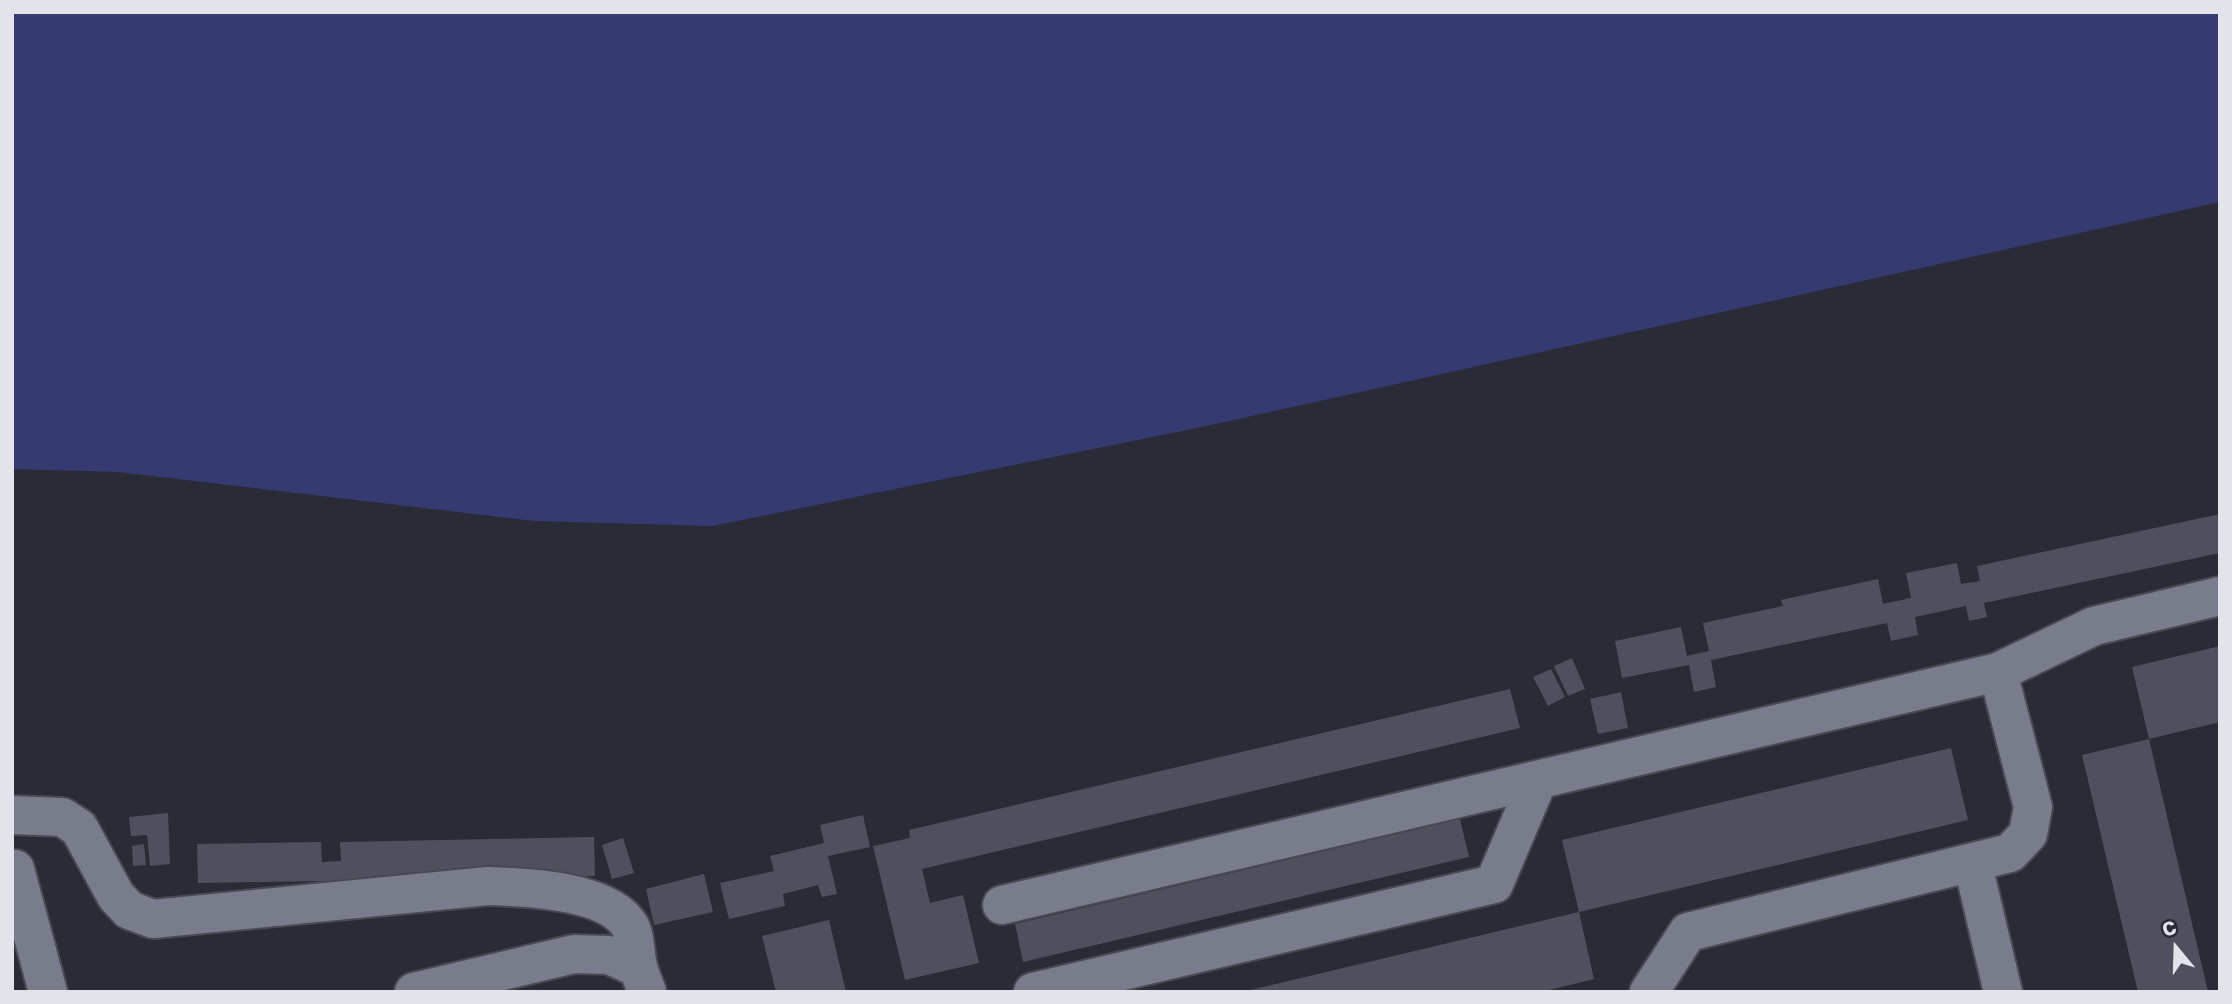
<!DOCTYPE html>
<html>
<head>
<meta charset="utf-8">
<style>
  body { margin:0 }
  #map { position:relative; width:2232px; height:1004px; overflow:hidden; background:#292b36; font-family:"Golos Text",sans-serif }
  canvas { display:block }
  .frame { position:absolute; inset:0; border:14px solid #e2e3eb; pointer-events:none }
  .north { position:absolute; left:2141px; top:913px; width:70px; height:70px; -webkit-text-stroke:5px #292b36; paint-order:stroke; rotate:341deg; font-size:19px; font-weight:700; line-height:28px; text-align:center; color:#e2e3eb }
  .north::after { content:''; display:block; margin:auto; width:24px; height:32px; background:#e2e3eb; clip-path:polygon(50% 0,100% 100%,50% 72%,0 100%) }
</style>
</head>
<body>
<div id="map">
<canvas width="2232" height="1004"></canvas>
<div class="frame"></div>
<div class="north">С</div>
</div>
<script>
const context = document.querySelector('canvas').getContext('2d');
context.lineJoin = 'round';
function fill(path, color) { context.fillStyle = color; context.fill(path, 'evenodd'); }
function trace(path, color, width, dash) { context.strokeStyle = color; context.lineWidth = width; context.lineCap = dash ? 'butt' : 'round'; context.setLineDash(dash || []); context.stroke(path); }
const green = new Path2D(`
  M12 12H2220V202L1202 427 712 526 534 521 118 472 12 469Z`);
const building = new Path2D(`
  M2220 514V553L1984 603 1987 617 1969 621 1966 606 1915 617 1918 635 1891 641 1887 623 1711 660 1716 687 1694 692 1689 665 1622 678 1615 641 1681 627 1687 656 1709 651 1703 623 1783 606 1781 600 1878 579 1883 604 1911 598 1906 573 1957 563 1961 584 1980 581 1977 566Z
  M2220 646V722L2149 739 2132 667Z
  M1572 658 1585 689 1568 696 1554 666Z
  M1551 669 1565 697 1548 706 1533 677Z
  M1510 689 1520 728 922 869 930 903 963 895 979 963 905 980 873 846 910 838 909 830Z
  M1621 692 1628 728 1598 734 1590 699Z
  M2149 739 2166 812 2208 992H2138L2082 755Z
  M1951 748 1968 820 1579 912 1562 840Z
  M168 813 170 864 150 866 147 835 131 836 129 817Z
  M863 815 870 847 828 856 837 894 822 897 818 885 783 894 785 906 729 919 720 883 774 871 770 856 824 843 820 825Z
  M1460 819 1469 857 1023 962 1015 924Z
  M594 837 595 876 341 881V897H322V881L198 883 197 844 321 842 322 862 341 861 340 842Z
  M623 838 634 873 612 879 602 845Z
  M144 844 146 865 133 866 132 846Z
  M704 874 713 912 654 925 646 889Z
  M1579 912 1594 979 1541 992H1242Z
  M829 920 846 992H776L762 936Z`);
const minor = new Path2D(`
  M12 815 62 817 79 828 116 896 129 910 153 919 488 886C525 887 611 890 631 928 636 938 635 955 638 966 640 975 644 983 647 992
  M1973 865 2003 992
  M12 870 15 869 48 992
  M1002 905 1998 672 2094 626 2220 596
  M414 992 574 954 609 955 638 968
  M1033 992 1494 884 1538 780
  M1649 992 1688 932 2010 853 2028 834 2033 807 1998 672`);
fill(green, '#353a71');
fill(building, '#4e515d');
trace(minor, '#484953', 42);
trace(minor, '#797c8a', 38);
</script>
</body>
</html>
